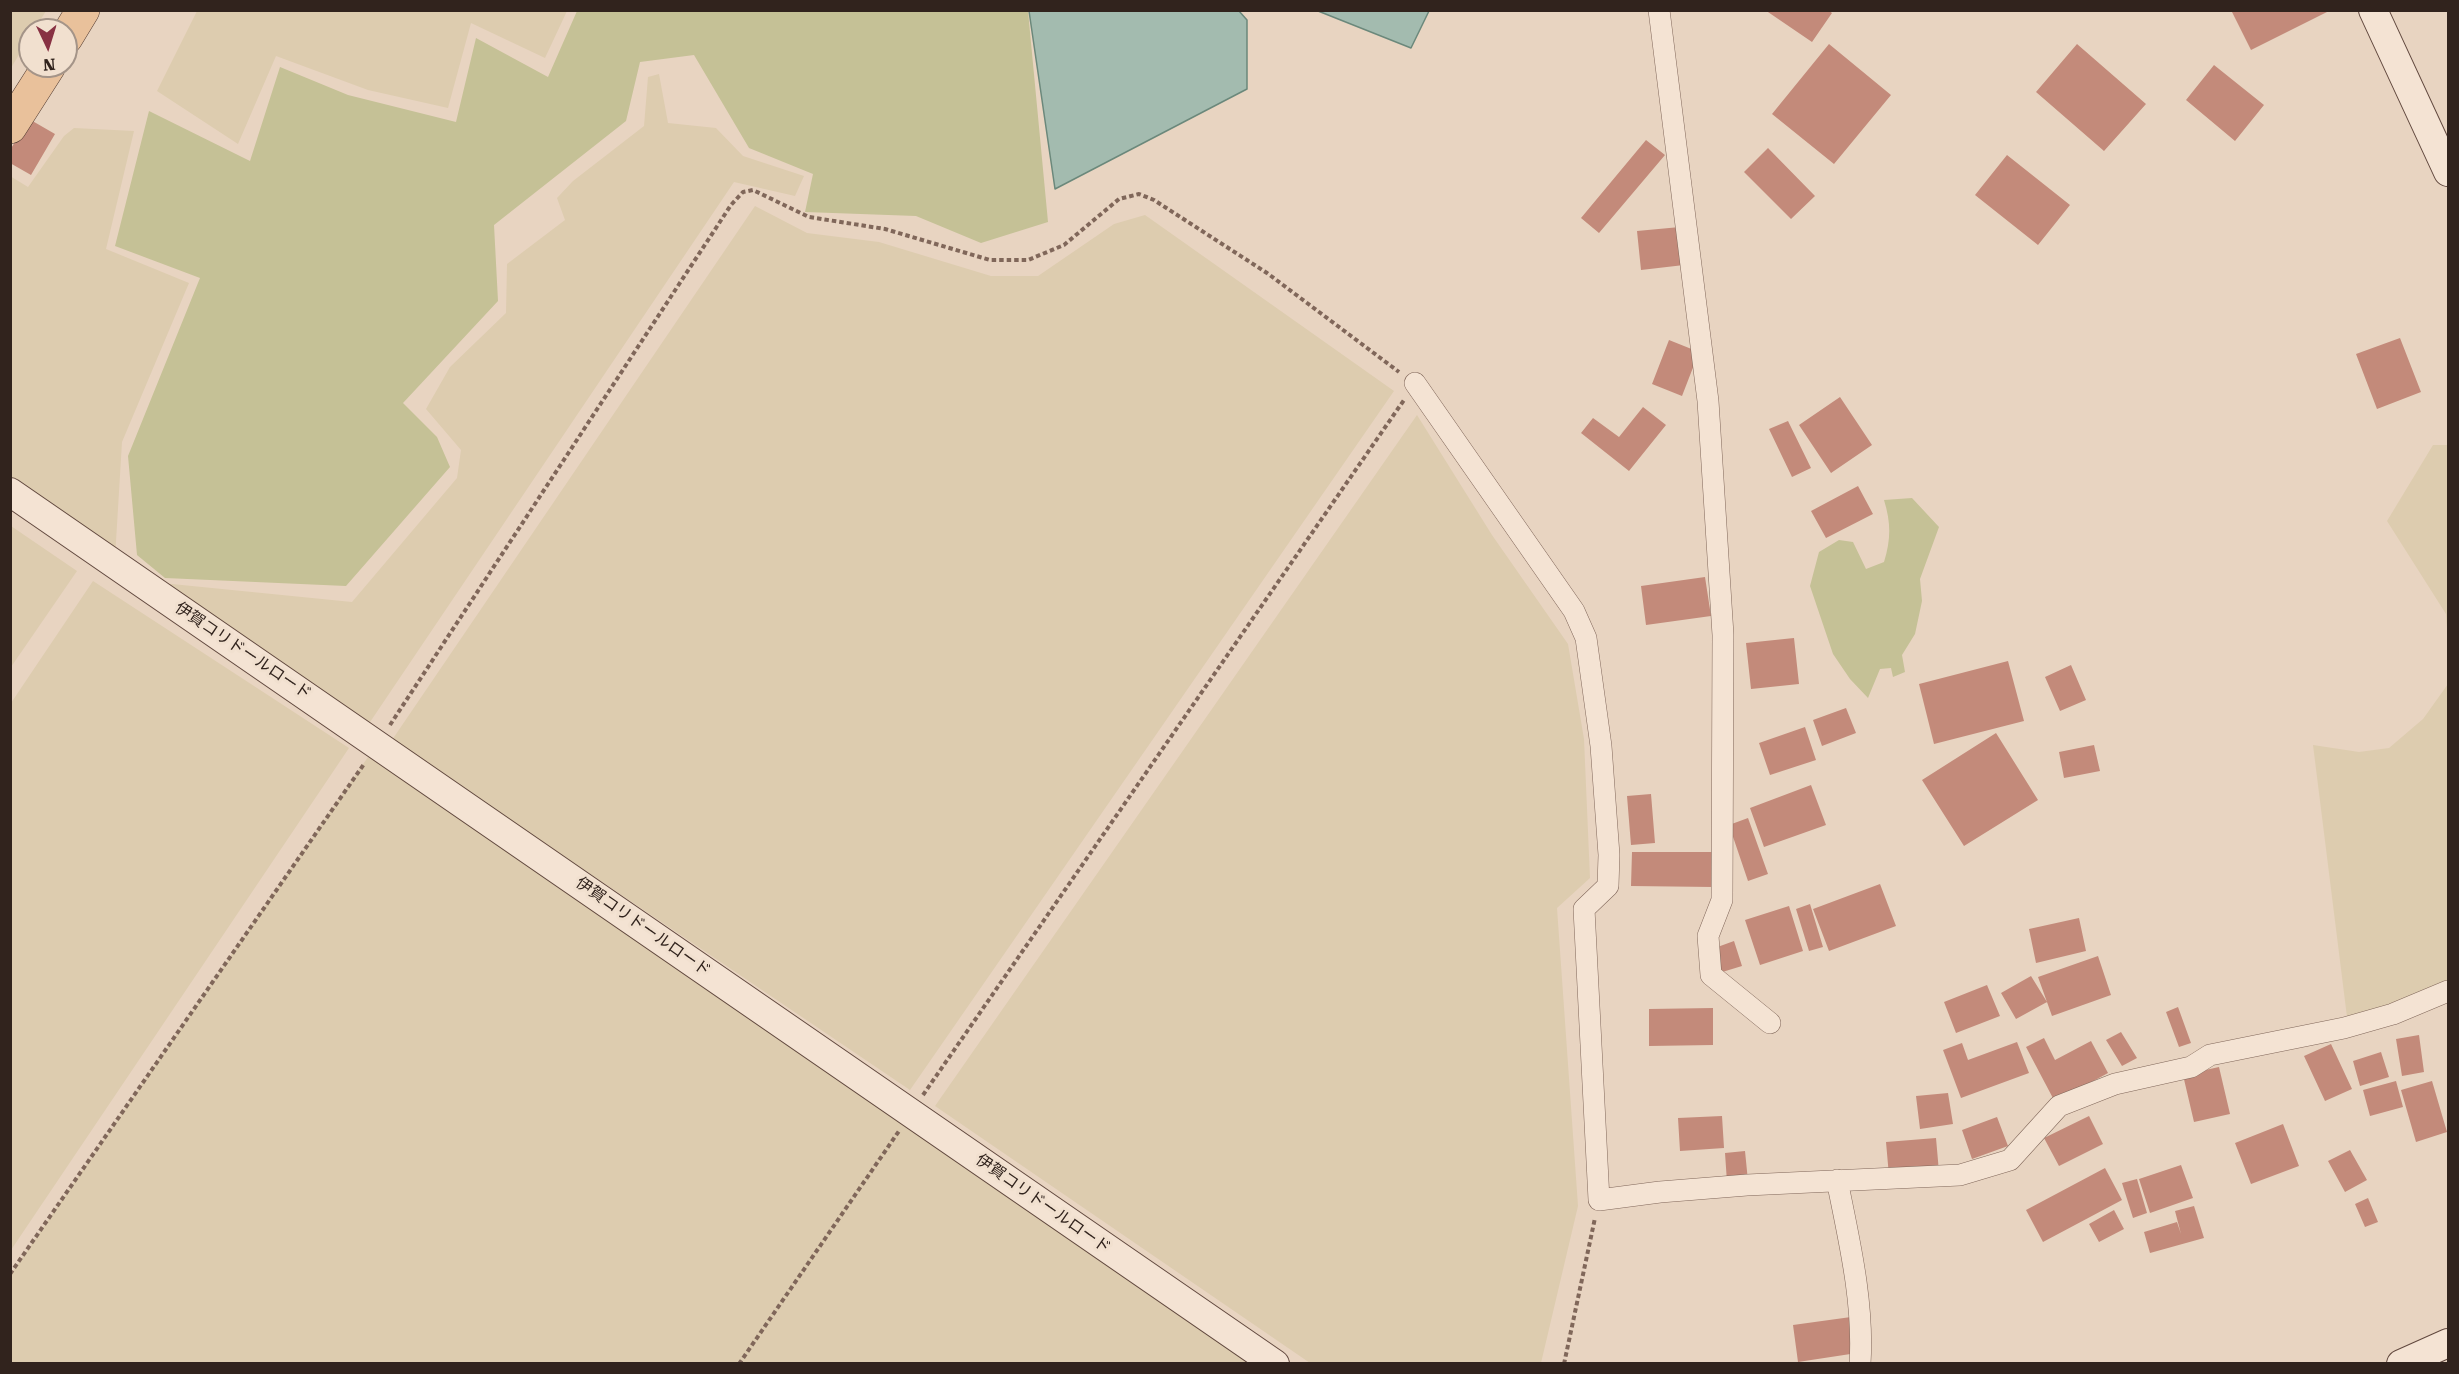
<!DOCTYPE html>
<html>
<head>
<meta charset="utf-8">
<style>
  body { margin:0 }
  #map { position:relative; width:2459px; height:1374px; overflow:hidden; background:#e8d4c1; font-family:"Roboto Serif",serif }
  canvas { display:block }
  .frame { position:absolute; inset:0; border:12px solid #31231d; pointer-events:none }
  .north { position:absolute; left:18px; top:18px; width:60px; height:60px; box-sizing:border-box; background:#f1e0cf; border:2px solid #a49488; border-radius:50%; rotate:176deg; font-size:16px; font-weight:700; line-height:24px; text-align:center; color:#31231d }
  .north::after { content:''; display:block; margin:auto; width:21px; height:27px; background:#883143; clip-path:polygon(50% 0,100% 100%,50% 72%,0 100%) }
</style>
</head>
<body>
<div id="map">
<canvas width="2459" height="1374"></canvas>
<div class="frame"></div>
<div class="north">N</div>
</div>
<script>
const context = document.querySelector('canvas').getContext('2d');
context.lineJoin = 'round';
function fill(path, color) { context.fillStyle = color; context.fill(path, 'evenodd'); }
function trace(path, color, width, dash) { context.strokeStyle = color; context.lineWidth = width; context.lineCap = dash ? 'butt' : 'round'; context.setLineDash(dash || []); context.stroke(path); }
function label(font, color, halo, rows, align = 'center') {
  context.font = font + ' "Roboto Serif","Noto Sans JP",serif'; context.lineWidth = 6; context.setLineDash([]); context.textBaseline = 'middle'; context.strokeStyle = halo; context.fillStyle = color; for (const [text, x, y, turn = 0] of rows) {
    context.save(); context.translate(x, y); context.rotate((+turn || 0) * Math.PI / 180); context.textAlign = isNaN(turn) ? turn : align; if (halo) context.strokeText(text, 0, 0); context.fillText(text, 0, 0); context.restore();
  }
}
const farmland = new Path2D(`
  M11 10 46 11 34 30H30V36L11 68Z
  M197 11V10L567 11 545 58 471 23 448 108 368 90 276 56 238 144 157 91Z
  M659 74 668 123 716 128 743 156 804 176 795 196 734 182 366 728 152 582 352 602 457 478 461 450 426 409 450 367 506 313 507 264 565 220 557 198 573 181 644 126 648 77Z
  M74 128 134 131 106 249 189 283 122 442 115 558 11 484 10 176 28 187 64 136Z
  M755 206 807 233 879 242 991 276H1038L1114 224 1145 215 1394 391 910 1090 392 740Z
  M1417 415 1492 535 1568 644 1584 739 1590 878 1557 908 1578 1206 1541 1363H1310L935 1106Z
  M2433 445H2448V643L2446 614 2387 521Z
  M11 526 77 571 11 667Z
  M93 581 349 748 11 1250V703Z
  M2448 684V981L2405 1000 2347 1017 2313 745 2359 752 2389 748 2423 719Z
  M377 744 1283 1364H11V1274Z`);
const green = new Path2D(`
  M577 11H1028L1048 222 981 243 916 216 805 212 813 174 749 148 694 55 640 62 626 121 494 225 498 301 403 403 437 437 450 467 346 586 165 578 137 555 128 456 200 278 115 246 149 111 250 161 280 67 348 95 456 122 476 38 548 77Z
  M1912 498 1939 527 1920 579 1922 601 1915 634 1902 655 1905 672 1893 677 1891 668 1880 669 1868 698 1850 679 1833 654 1810 586 1819 552 1839 540 1853 542 1866 569 1884 562C1891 539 1891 523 1884 500Z`);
const water = new Path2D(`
  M1029 11H1239L1247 20V89L1055 189Z
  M1318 11H1429L1411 48Z`);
const building = new Path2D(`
  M1765 10H1828L1832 13 1812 42Z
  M2231 10H2331L2251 50Z
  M1829 44 1891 95 1834 164 1772 114Z
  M2077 44 2146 104 2104 151 2036 92Z
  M2214 65 2264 105 2235 141 2186 100Z
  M29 119 55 134 31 175 10 163V150Z
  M1646 140 1665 155 1599 233 1581 218Z
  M1768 148 1815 196 1791 219 1744 172Z
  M2007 155 2070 205 2038 245 1975 195Z
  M1680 227 1684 265 1641 270 1637 231Z
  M2400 338 2421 392 2377 409 2356 354Z
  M1669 340 1699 352 1682 396 1652 384Z
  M1840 397 1872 445 1831 473 1799 425Z
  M1643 407 1666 425 1629 471 1581 433 1593 418 1619 437Z
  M1788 421 1811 468 1792 477 1769 429Z
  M1858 486 1873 514 1826 538 1811 511Z
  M1705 577 1711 616 1646 625 1641 586Z
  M1794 638 1799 684 1751 689 1746 643Z
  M2008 661 2024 721 1934 744 1919 684Z
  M2071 665 2086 700 2060 711 2045 677Z
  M1846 708 1856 733 1822 746 1813 720Z
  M1805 727 1816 760 1770 775 1759 743Z
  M1996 733 2038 800 1964 846 1922 780Z
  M2094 745 2100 771 2064 778 2059 752Z
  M1811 785 1826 825 1764 847 1750 808Z
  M1651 794 1655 843 1631 845 1627 796Z
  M1748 818 1768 874 1748 881 1729 825Z
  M1632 852H1713V887L1631 886Z
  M1880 884 1896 926 1829 951 1813 909Z
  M1810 904 1823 947 1809 951 1796 909Z
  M1789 906 1803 951 1760 965 1745 920Z
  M2079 918 2086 951 2036 963 2029 929Z
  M1734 941 1742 966 1719 973 1712 949Z
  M2098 956 2111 995 2052 1016 2038 977Z
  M2031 976 2047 1002 2016 1019 2001 993Z
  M1987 985 2000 1016 1956 1033 1944 1002Z
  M2178 1007 2191 1043 2179 1047 2166 1012Z
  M1713 1008V1045L1649 1046V1009Z
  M2121 1032 2137 1058 2122 1066 2106 1040Z
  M2419 1035 2424 1072 2402 1076 2396 1039Z
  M2044 1038 2055 1060 2091 1041 2108 1073 2055 1102 2026 1047Z
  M2017 1042 2029 1073 1961 1098 1943 1050 1962 1043 1968 1060Z
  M2331 1044 2352 1089 2325 1101 2304 1056Z
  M2381 1052 2389 1077 2360 1086 2353 1061Z
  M2219 1067 2230 1114 2194 1122 2183 1075Z
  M2396 1081 2403 1107 2370 1116 2363 1090Z
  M2432 1081 2447 1132 2416 1142 2401 1090Z
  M1948 1093 1953 1124 1920 1129 1916 1096Z
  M1722 1116 1724 1148 1680 1151 1678 1118Z
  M2089 1116 2103 1144 2059 1166 2044 1138Z
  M1997 1117 2008 1146 1972 1159 1962 1130Z
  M2283 1124 2299 1166 2251 1184 2235 1143Z
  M1936 1138 1939 1172 1889 1176 1886 1142Z
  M2350 1150 2367 1180 2345 1192 2328 1161Z
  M1745 1151 1748 1181 1727 1182 1725 1153Z
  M2181 1165 2193 1198 2150 1213 2139 1179Z
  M2105 1168 2122 1200 2043 1242 2026 1210Z
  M2137 1179 2147 1213 2133 1218 2122 1183Z
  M2368 1198 2378 1222 2365 1227 2355 1204Z
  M2194 1206 2204 1238 2150 1253 2144 1232 2177 1222 2181 1234 2175 1211Z
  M2114 1210 2124 1229 2099 1242 2089 1224Z
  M1851 1317 1857 1353 1798 1362 1793 1325Z`);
const path = new Path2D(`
  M390 725 731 205 743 192 753 190 809 217 885 229 990 260H1028L1064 245 1119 199 1139 194 1154 200 1267 273 1399 372
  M923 1095 1404 400
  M10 1274 364 764
  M739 1364 899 1131
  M1564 1364 1595 1218`);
const street = new Path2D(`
  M1659 10 1708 401 1723 635 1722 900 1708 936 1711 975 1770 1023
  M1415 383 1574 611 1586 638 1601 746 1609 855 1608 886 1584 909 1599 1200 1660 1192 1747 1185 1960 1175 2010 1160 2059 1106 2115 1084 2191 1067 2210 1055 2344 1028 2393 1014 2448 991
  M1837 1180C1849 1240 1864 1302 1860 1364`);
const secondary = new Path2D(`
  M2373 10 2448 172
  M10 492 1275 1364
  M2401 1364 2448 1343`);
const primary = new Path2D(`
  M66 38 83 10
  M10 127 49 66`);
const streetNames = [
  ["伊賀コリドールロード",243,651,34],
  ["伊賀コリドールロード",643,927,35],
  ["伊賀コリドールロード",1043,1204,35]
];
fill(farmland, '#ddccaf');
fill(green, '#c5c196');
fill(water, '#a3bbaf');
trace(water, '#6b887b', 1.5);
fill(building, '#c38a7a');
trace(street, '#80675a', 22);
trace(secondary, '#61483e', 30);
trace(primary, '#4e372e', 34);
trace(path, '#80675a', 4, [4.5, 3]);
trace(street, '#f4e3d3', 21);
trace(secondary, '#f4e3d3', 28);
trace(primary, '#e9c19b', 33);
label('16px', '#31231d', '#f1e0cf', streetNames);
</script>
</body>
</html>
